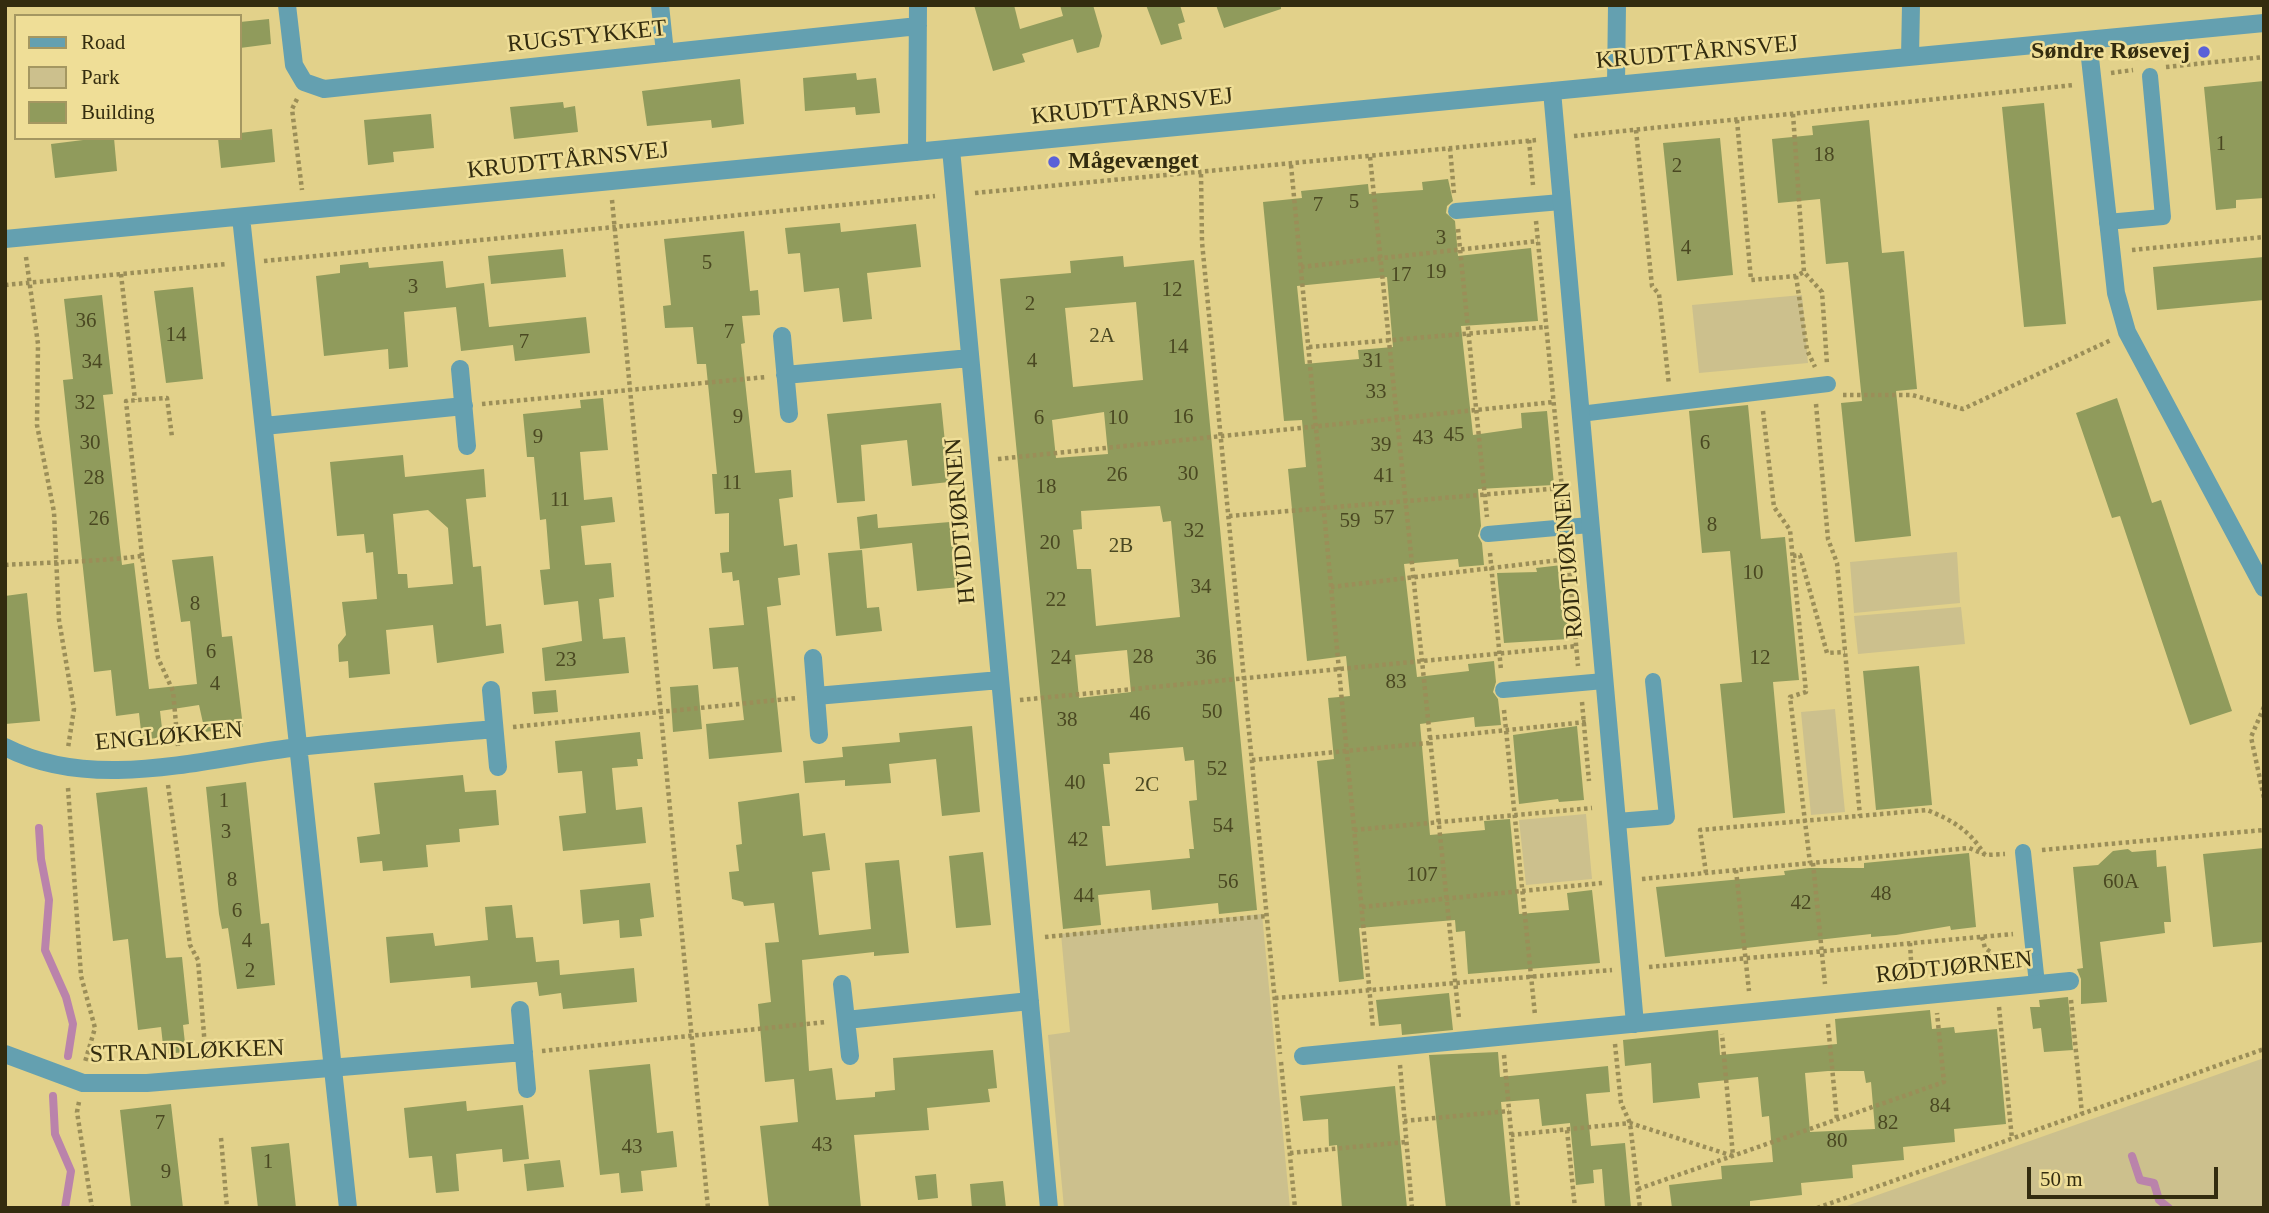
<!DOCTYPE html>
<html>
<head>
<meta charset="utf-8">
<style>
  body { margin:0 }
  #map { position:relative; width:2269px; height:1213px; overflow:hidden; background:#e2d18a; font-family:"Times New Roman",serif }
  canvas { display:block }
  .frame { position:absolute; inset:0; border:7px solid #332c0f; pointer-events:none }
  .legend { position:absolute; left:14px; top:14px; width:228px; height:126px; box-sizing:border-box; background:#efde97; border:2px solid #a49761; margin:0; padding:9px 12px; list-style:none; font-size:21px; color:#332c0f }
  .legend li { display:flex; align-items:center; gap:14px; height:35px }
  .legend b { width:35px; border:2px solid #a49761 }
  .scale { position:absolute; left:2027px; top:1167px; width:191px; height:32px; box-sizing:border-box; border:4px solid #332c0f; border-top:0; padding-left:9px; font-size:21px; line-height:24px; white-space:nowrap; color:#332c0f; -webkit-text-stroke:5px #efde97; paint-order:stroke }
</style>
</head>
<body>
<div id="map">
<canvas width="2269" height="1213"></canvas>
<div class="frame"></div>
<ul class="legend">
<li><b style="height:9px;background:#64a0b0"></b>Road</li>
<li><b style="height:19px;background:#ccc08d"></b>Park</li>
<li><b style="height:19px;background:#909b5c"></b>Building</li>
</ul>
<div class="scale">50 m</div>
</div>
<script>
const context = document.querySelector('canvas').getContext('2d');
context.lineJoin = 'round';
function fill(path, color) { context.fillStyle = color; context.fill(path, 'evenodd'); }
function trace(path, color, width, dash) { context.strokeStyle = color; context.lineWidth = width; context.lineCap = dash ? 'butt' : 'round'; context.setLineDash(dash || []); context.stroke(path); }
function label(font, color, halo, rows, align = 'center') {
  context.font = font + ' "Times New Roman",serif'; context.lineWidth = 5; context.setLineDash([]); context.textBaseline = 'middle'; context.strokeStyle = halo; context.fillStyle = color; for (const [text, x, y, turn = 0] of rows) {
    context.save(); context.translate(x, y); context.rotate((+turn || 0) * Math.PI / 180); context.textAlign = isNaN(turn) ? turn : align; if (halo) context.strokeText(text, 0, 0); context.fillText(text, 0, 0); context.restore();
  }
}
const green = new Path2D(`
  M1802 295 1808 363 1699 373 1692 305Z
  M1957 552 1960 603 1854 613 1850 562Z
  M1961 607 1965 644 1858 654 1854 616Z
  M1835 709 1845 812 1811 815 1801 712Z
  M1586 814 1592 879 1526 885 1519 820Z
  M1262 914 1290 1208H1064L1048 1035 1070 1032 1061 934Z
  M2264 1058V1208H1841Z`);
const stream = new Path2D(`
  M39 828 41 859 49 900 45 950 66 997 73 1024 68 1056
  M53 1096 55 1134 71 1171 65 1208
  M2132 1156 2140 1180 2154 1183 2159 1200 2169 1208`);
const building = new Path2D(`
  M974 5H1014L1020 29 1063 16 1060 5H1093L1102 36 1099 47 1077 53 1073 39 1022 54 1025 62 993 71Z
  M1146 5H1180L1185 22 1178 24 1182 39 1161 45Z
  M1216 5H1281V9L1224 28Z
  M269 19 271 44 240 48V22Z
  M856 73 857 80 876 78 880 113 856 115 855 107 805 111 803 78Z
  M740 79 744 124 712 128 711 120 647 126 642 91Z
  M2264 81V198L2236 200V208L2216 210 2204 87Z
  M563 102 564 108 575 106 578 132 514 139 510 107Z
  M2044 103 2066 324 2024 327 2002 107Z
  M431 114 434 148 393 152 394 162 368 165 364 120Z
  M1869 120 1882 253 1904 251 1917 389 1896 391 1911 536 1855 542 1841 403 1862 401 1848 262 1826 264 1820 199 1778 203 1772 139 1813 135 1812 126Z
  M272 129 275 162 221 168 218 138H240V133Z
  M99 138H114L117 171 55 178 51 144Z
  M1720 138 1733 275 1677 281 1663 143Z
  M1448 179 1453 201 1447 206 1446 213 1455 221 1458 256 1531 248 1538 321 1461 326 1473 435 1522 428 1521 413 1547 411 1554 485 1478 489 1481 526 1478 536 1482 543 1484 565 1459 567 1458 559 1404 564 1417 677 1469 671 1468 664 1494 661 1496 682 1493 692 1498 699 1501 725 1475 727 1474 717 1420 724 1430 835 1485 830 1484 821 1510 819 1519 914 1569 910 1567 893 1592 890 1600 963 1468 974 1465 931 1456 932 1455 920 1359 928 1364 979 1339 982 1317 761 1334 759 1328 698 1350 696 1346 656 1307 661 1288 469 1306 467 1302 420 1284 421 1263 202 1302 198 1301 191 1368 184 1369 194 1423 190 1422 182ZM1387 277 1393 347 1358 350 1359 359 1305 364 1297 286Z
  M840 223 841 232 916 224 921 267 867 273 872 319 843 322 839 288 804 292 800 253 788 254 785 228Z
  M744 231 750 291 758 290 760 315 742 316 745 343 741 344 755 473 791 470 793 497 779 499 784 546 797 544 800 575 778 578 781 605 767 607 782 752 709 759 706 724 744 720 738 667 713 669 709 628 744 625 739 580 733 581 732 572 722 573 720 553 729 552V513L715 514 712 474H717L706 364H697L693 327 665 328 663 306 671 305 664 239Z
  M563 249 566 277 491 284 488 256Z
  M1123 256 1124 267 1194 260 1257 910 1219 914 1218 903 1152 910 1150 890 1098 895 1101 925 1063 929 1000 279 1071 273 1070 261ZM1136 302 1143 380 1073 387 1065 308ZM1104 412 1108 454 1056 458 1052 420ZM1160 506 1163 522 1171 521 1180 617 1096 626 1091 569H1077L1073 530 1082 529 1081 511ZM1127 650 1131 692 1079 698 1075 655ZM1183 747 1185 761 1194 760 1197 800 1189 801 1194 849H1189L1190 858 1106 866 1102 826H1110L1103 764H1110L1109 753Z
  M2264 257V300L2157 310 2153 267Z
  M443 261 446 288 484 283 489 327 586 317 590 353 515 361 513 345 461 351 456 307 404 312 408 367 389 369 388 349 324 356 316 276 340 273V265L368 262 369 268Z
  M193 287 203 379 166 383 154 291Z
  M102 295 113 394 103 395 122 565 134 563 149 689 197 684 190 621 181 622 172 560 213 556 222 637 232 636 243 727 205 732 199 705 160 711 163 737 142 740 139 713 116 716 111 670 94 672 63 380 73 379 64 299Z
  M603 398 608 450 580 452 584 500 612 497 615 522 581 526 585 565 611 563 614 597 599 599 603 639 625 637 629 673 545 681 542 648 582 641 578 601 544 605 540 570 550 569 546 519 540 520 534 457H527L523 414 581 408 580 400Z
  M2117 398 2152 503 2161 500 2232 711 2190 725 2120 516 2112 518 2076 413Z
  M941 403 949 482 912 486 907 440 861 445 865 501 837 503 827 414Z
  M1748 405 1761 539 1785 537 1799 680 1773 682 1785 813 1733 818 1720 684 1742 682 1730 551 1702 553 1689 411Z
  M403 455 405 477 484 469 486 497 466 499 473 567 481 566 486 626 501 624 504 653 437 663 433 625 386 630 390 674 349 678 348 661 339 662 338 645 346 635 342 602 377 599 373 552 366 553 364 534 337 536 330 462ZM428 510 448 528 453 584 408 588 407 574H398L393 514Z
  M877 514 878 528 950 522 960 587 917 591 912 543 860 549 857 517Z
  M862 550 867 608 879 607 882 631 836 636 828 553Z
  M1562 565 1569 639 1504 643 1497 573 1537 572 1536 568Z
  M27 593 40 721 5 724V596Z
  M1919 666 1932 805 1876 810 1863 671Z
  M698 685 702 729 673 732 670 687Z
  M556 690 558 712 534 714 532 692Z
  M972 726 980 812 942 816 936 759 889 764 891 783 845 786V780L805 783 803 761 843 757 842 747 900 742 899 733Z
  M1577 726 1584 800 1559 802 1558 799 1519 804 1513 735Z
  M640 732 643 759H637L638 766 612 768 616 810 642 807 646 843 563 851 559 816 586 813 582 771 558 773 555 741Z
  M463 775 465 792 496 790 499 825 459 829 460 842 426 845 428 867 383 871 382 861 360 863 357 837 380 834 374 783Z
  M246 782 261 924 269 923 275 985 237 989 228 928 222 929 219 914 206 787Z
  M147 787 166 958 182 957 189 1024 183 1025 186 1052 164 1054 161 1027 138 1030 128 939 113 941 96 793Z
  M799 793 803 836 825 833 830 870 812 872 819 935 871 929 865 863 899 860 909 953 874 956V952L802 960 809 1071 832 1068 836 1100 875 1097V1092L895 1090 893 1058 993 1050 997 1088 988 1089 990 1102 927 1108 929 1130 854 1135 861 1208H769L760 1126 798 1122 794 1079 765 1082 758 1004 771 1002 765 943 779 942 774 903 744 906 743 902 732 899 729 872 739 871 736 845 742 844 738 802Z
  M2264 848V942L2213 947 2203 854Z
  M2128 849 2132 852 2156 850 2157 867 2166 866 2171 922H2164L2165 933 2100 942 2107 1002 2081 1004V979L2077 969 2083 968 2073 867 2098 865 2113 851Z
  M983 852 991 925 956 928 949 856Z
  M1969 853 1976 927 1951 930 1950 926 1896 935 1871 937V934L1665 957 1656 887 1785 875 1784 871 1809 868H1864V863Z
  M650 883 654 917 640 919 642 936 620 938 619 920 583 924 580 890Z
  M512 905 516 938 533 937 536 962 559 960 560 975 634 968 637 1002 563 1009 561 993 539 996 537 982 471 988 470 976 390 983 386 937 433 933 435 946 488 940 485 907Z
  M1449 993 1453 1030 1402 1035 1401 1024 1379 1026 1376 1000Z
  M2068 997 2073 1050 2044 1052 2041 1028 2033 1029 2030 1007H2040L2039 1000Z
  M1930 1010 1932 1029 1954 1027 1955 1033 1997 1029 2006 1124 1954 1129 1955 1142 1903 1147 1904 1160 1852 1165 1853 1178 1801 1183 1802 1195 1750 1201V1208H1672L1669 1185 1722 1179 1721 1166 1773 1162 1769 1116 1762 1117 1758 1077 1698 1083 1700 1098 1653 1103 1651 1063 1625 1066 1623 1040 1718 1030 1720 1055 1837 1044 1835 1019ZM1828 1071H1864L1866 1083 1871 1082 1875 1129 1810 1132 1805 1073Z
  M1498 1052 1500 1077 1608 1066 1610 1092 1586 1094 1591 1146 1625 1143 1631 1208H1605L1602 1169 1593 1170 1594 1183 1576 1185 1570 1123 1542 1126 1539 1099 1501 1102 1511 1208H1446L1429 1055Z
  M650 1064 657 1133 673 1131 677 1167 641 1171 643 1191 621 1193 619 1173 600 1175 589 1070Z
  M1395 1086 1407 1208H1342L1337 1145 1329 1146 1328 1119 1303 1121 1300 1096Z
  M466 1101 467 1111 523 1105 529 1159 503 1162 502 1149 456 1154 459 1191 436 1193 432 1156 409 1158 404 1108Z
  M171 1104 183 1208H131L120 1110Z
  M289 1143 296 1208H258L251 1147Z
  M560 1160 564 1187 527 1191 524 1164Z
  M936 1174 938 1198 918 1200 915 1176Z
  M1003 1181 1006 1208H972L970 1184Z`);
const path = new Path2D(`
  M2166 67 2264 57
  M2111 73 2133 70
  M297 99 292 109 302 190
  M1793 114 1804 272 1822 292 1827 364
  M1737 120 1751 280 1796 276 1804 272
  M1636 130 1652 286 1659 294 1669 385
  M1574 136 2074 85
  M1529 140 1533 185
  M1450 148 1454 193
  M1370 157 1459 1019
  M1291 165 1373 1028
  M1201 174 1202 242 1280 1054
  M975 193 1537 140
  M612 200 708 1208
  M1536 221 1564 509
  M1458 229 1487 517
  M2132 250 2264 237
  M26 257 38 344 37 425 54 512 59 620 74 709 68 748
  M264 261 935 196
  M1301 267 1538 241
  M121 274 135 400
  M1796 276 1807 350 1815 367
  M5 285 227 264
  M1309 347 1546 327
  M1843 395H1912L1963 409 2111 340
  M482 404 766 377
  M1816 404 1828 539 1837 563 1860 816
  M1763 411 1774 507 1790 530 1806 692 1790 697 1810 863
  M998 459 1554 402
  M1229 516 1562 488
  M1567 545 1578 666
  M1490 553 1501 670
  M142 556 126 401 167 398 172 437
  M1793 556 1800 555 1827 653 1845 652
  M5 565C51 562 96 562 142 556L158 658 173 691 178 746
  M1331 587 1568 559
  M1020 700 1577 646
  M1582 702 1589 781
  M2264 707 2251 737 2264 798
  M1504 710 1535 1015
  M513 727 797 698
  M1429 738 1586 722
  M1252 760 1429 743
  M168 785 190 945 198 960 206 1060
  M68 788 81 976 95 1028 85 1062
  M1354 830 1592 808
  M2042 850 2264 830
  M1813 863 1825 984
  M1736 870 1749 991
  M1706 873 1700 830 1927 810C1954 821 1969 830 1985 855
  M1642 879 1969 848 1986 855 2005 854
  M1362 907 1602 883
  M1045 937 1267 916
  M1982 937 1985 948 1992 953 1993 970
  M1910 943 1912 978
  M1649 967 2013 934
  M1275 998 1612 970
  M2071 1000 2082 1114
  M1999 1007 2012 1139
  M1828 1024 1837 1120
  M1615 1044 1621 1103 1630 1123 1640 1208
  M542 1051 826 1022
  M1504 1055 1518 1208
  M1281 1062 1295 1208
  M1400 1065 1412 1208
  M79 1102 77 1112 92 1208
  M1404 1121 1509 1111
  M1567 1130 1575 1208
  M1511 1135 1630 1123 1733 1156 1722 1034
  M221 1138 227 1208
  M1290 1153 1406 1142
  M1638 1189 1944 1082 1937 1013
  M1817 1208 2264 1049`);
const service = new Path2D(`
  M1456 211 1561 202
  M2107 222 2163 217 2150 76
  M1580 414 1828 384
  M1488 534 1590 525
  M1503 690 1604 681
  M1617 821 1667 817 1653 681
  M2023 852 2037 984`);
const minor = new Path2D(`
  M287 5 294 65 304 82 324 89 918 26
  M660 5 665 53
  M2088 40 2116 293 2127 332 2264 588
  M1910 57 1911 5
  M1616 85 1617 5
  M1552 91 1635 1024
  M951 149 1049 1208
  M917 152 918 5
  M241 217 348 1208
  M5 239 2264 23
  M782 336 789 414
  M460 369 467 446
  M785 375 970 358
  M264 426 464 406
  M813 658 819 735
  M491 690 498 767
  M816 696 1000 680
  M5 747C94 793 205 758 298 747 364 740 429 735 494 729
  M842 984 850 1056
  M520 1010 527 1089
  M846 1020 1030 1001
  M5 1054 83 1083H147L524 1052
  M1303 1056 2070 981`);
const markers = [
  [2204,52,7,"#5a60d8"],
  [1054,162,7,"#5a60d8"]
];
const numberNames = [
  ["1",2221,144],
  ["18",1824,155],
  ["2",1677,166],
  ["5",1354,202],
  ["7",1318,205],
  ["3",1441,238],
  ["4",1686,248],
  ["5",707,263],
  ["19",1436,272],
  ["17",1401,275],
  ["3",413,287],
  ["12",1172,290],
  ["2",1030,304],
  ["36",86,321],
  ["7",729,332],
  ["14",176,335],
  ["2A",1102,336],
  ["7",524,342],
  ["14",1178,347],
  ["4",1032,361],
  ["31",1373,361],
  ["34",92,362],
  ["33",1376,392],
  ["32",85,403],
  ["9",738,417],
  ["16",1183,417],
  ["6",1039,418],
  ["10",1118,418],
  ["45",1454,435],
  ["9",538,437],
  ["43",1423,438],
  ["30",90,443],
  ["6",1705,443],
  ["39",1381,445],
  ["30",1188,474],
  ["26",1117,475],
  ["41",1384,476],
  ["28",94,478],
  ["11",732,483],
  ["18",1046,487],
  ["11",560,500],
  ["57",1384,518],
  ["26",99,519],
  ["59",1350,521],
  ["8",1712,525],
  ["32",1194,531],
  ["20",1050,543],
  ["2B",1121,546],
  ["10",1753,573],
  ["34",1201,587],
  ["22",1056,600],
  ["8",195,604],
  ["6",211,652],
  ["28",1143,657],
  ["24",1061,658],
  ["36",1206,658],
  ["12",1760,658],
  ["23",566,660],
  ["83",1396,682],
  ["4",215,684],
  ["50",1212,712],
  ["46",1140,714],
  ["38",1067,720],
  ["52",1217,769],
  ["40",1075,783],
  ["2C",1147,785],
  ["1",224,801],
  ["54",1223,826],
  ["3",226,832],
  ["42",1078,840],
  ["107",1422,875],
  ["8",232,880],
  ["56",1228,882],
  ["60A",2121,882],
  ["48",1881,894],
  ["44",1084,896],
  ["42",1801,903],
  ["6",237,911],
  ["4",247,941],
  ["2",250,971],
  ["84",1940,1106],
  ["7",160,1123],
  ["82",1888,1123],
  ["80",1837,1141],
  ["43",822,1145],
  ["43",632,1147],
  ["1",268,1162],
  ["9",166,1172]
];
const streetNames = [
  ["RUGSTYKKET",587,37,-6],
  ["KRUDTTÅRNSVEJ",1697,53,-5],
  ["KRUDTTÅRNSVEJ",1132,107,-6],
  ["KRUDTTÅRNSVEJ",568,161,-6],
  ["HVIDTJØRNEN",961,521,-95],
  ["RØDTJØRNEN",1569,560,-95],
  ["ENGLØKKEN",169,737,-5],
  ["RØDTJØRNEN",1954,968,-6],
  ["STRANDLØKKEN",187,1052,-2]
];
const poiNames = [
  ["Søndre Røsevej",2190,52],
  ["Mågevænget",1068,162,"left"]
];
fill(green, '#ccc08d');
trace(stream, '#ba83ab', 8);
fill(building, '#909b5c');
trace(path, '#9b8e58', 4.5, [3.5, 3.5]);
trace(service, '#64a0b0', 16);
trace(minor, '#64a0b0', 18);
for (const [x, y, r, color] of markers) { const dot = new Path2D(); dot.arc(x, y, r, 0, 2 * Math.PI); context.fillStyle = color; context.fill(dot); trace(dot, '#efde97', 2.5); }
label('21px', '#4a4822', null, numberNames);
label('24px', '#332c0f', '#efde97', streetNames);
label('bold 24px', '#332c0f', '#efde97', poiNames, 'right');
</script>
</body>
</html>
